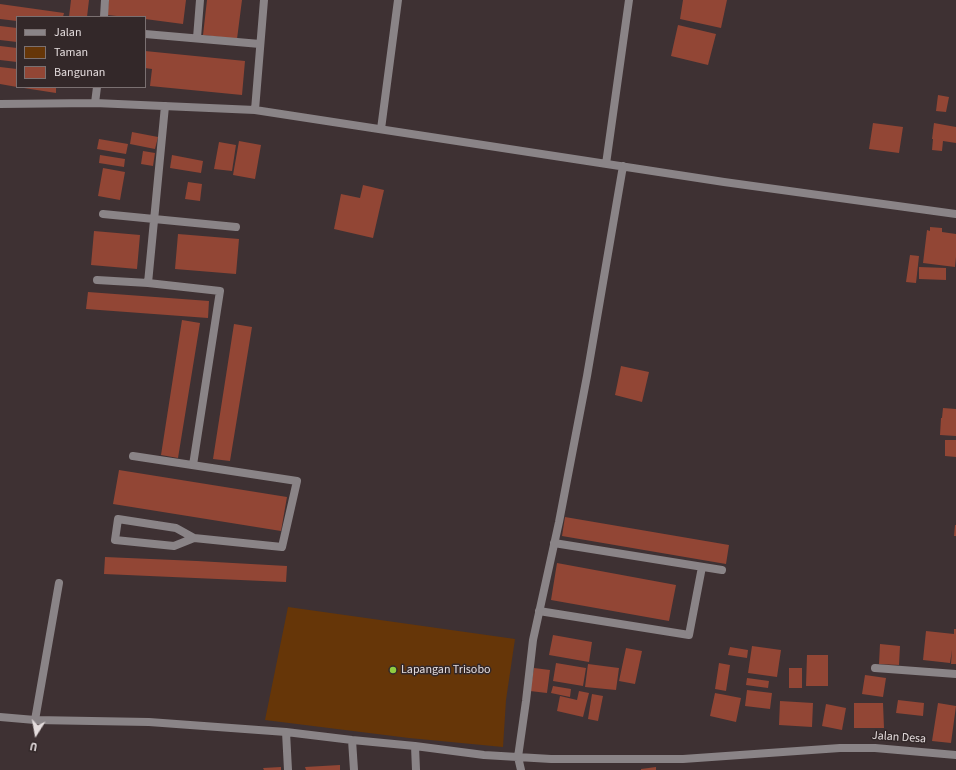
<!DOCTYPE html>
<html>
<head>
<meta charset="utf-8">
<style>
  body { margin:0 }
  #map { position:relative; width:956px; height:770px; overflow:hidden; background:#3e3133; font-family:"Source Sans 3",sans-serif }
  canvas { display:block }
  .legend { position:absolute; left:16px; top:16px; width:130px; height:72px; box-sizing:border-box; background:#332829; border:1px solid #7a7071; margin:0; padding:5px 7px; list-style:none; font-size:12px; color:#e4dcdd }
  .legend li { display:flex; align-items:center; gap:8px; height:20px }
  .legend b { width:20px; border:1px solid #7a7071 }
  .north { position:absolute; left:16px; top:714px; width:40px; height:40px; -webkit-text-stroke:3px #332829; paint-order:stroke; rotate:191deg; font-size:11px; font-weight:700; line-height:16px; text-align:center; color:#e4dcdd }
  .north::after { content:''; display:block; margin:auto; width:14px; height:18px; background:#e4dcdd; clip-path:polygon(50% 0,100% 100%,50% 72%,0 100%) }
</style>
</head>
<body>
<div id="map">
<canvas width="956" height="770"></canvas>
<ul class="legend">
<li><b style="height:5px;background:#8a8487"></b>Jalan</li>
<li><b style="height:11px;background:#663608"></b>Taman</li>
<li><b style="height:11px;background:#924635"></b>Bangunan</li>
</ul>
<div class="north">U</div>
</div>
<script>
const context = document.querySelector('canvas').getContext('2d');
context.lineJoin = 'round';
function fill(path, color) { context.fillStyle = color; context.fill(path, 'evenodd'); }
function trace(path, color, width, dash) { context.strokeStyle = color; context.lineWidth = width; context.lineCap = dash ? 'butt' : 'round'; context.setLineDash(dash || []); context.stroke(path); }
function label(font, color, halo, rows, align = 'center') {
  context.font = font + ' "Source Sans 3",sans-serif'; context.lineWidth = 3; context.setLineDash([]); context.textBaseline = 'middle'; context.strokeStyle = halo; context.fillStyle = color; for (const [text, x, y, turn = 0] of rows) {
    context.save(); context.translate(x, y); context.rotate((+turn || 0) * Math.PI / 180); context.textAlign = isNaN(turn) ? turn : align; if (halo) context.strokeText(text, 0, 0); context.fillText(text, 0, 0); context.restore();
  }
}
const green = new Path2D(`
  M288 607 515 639 506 700 503 747 409 738 265 720Z`);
const building = new Path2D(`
  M71 0H89L87 17H69Z
  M109 0H186L183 24 145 19V17H126L107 15Z
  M207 0H242L237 39 203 35Z
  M683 0H727L721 28 680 19Z
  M0 4 64 13 63 17H17V21L0 19Z
  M678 25 716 34 708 65 671 56Z
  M0 26 17 28V42L0 40Z
  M0 46 17 48V62L0 60Z
  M145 51 245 61 242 95 150 86 152 69 145 68Z
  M0 67 17 69V87L0 84Z
  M24 87H56V93L24 88Z
  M938 95 949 97 946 112 936 111Z
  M873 123 903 127 899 153 869 149Z
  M934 123 956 127V143L943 141 942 151 932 150 933 139H932Z
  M132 132 158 137 155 149 130 144Z
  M99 139 128 144 126 154 97 149Z
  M239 141 261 145 255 179 233 175Z
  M219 142 236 145 232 171 214 169Z
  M143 151 155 153 153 166 141 164Z
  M100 155 125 159 124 167 99 163Z
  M172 155 203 161 201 173 170 168Z
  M103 168 125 172 120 200 98 196Z
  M188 182 202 184 200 201 185 199Z
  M363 185 384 190 373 238 334 229 341 194 360 198Z
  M930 227 942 228V232L956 234V257L955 267 923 263 927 230 930 231Z
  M94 231 140 235 137 269 91 265Z
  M178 234 239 239 236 274 175 269Z
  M910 255 919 256 916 283 906 282Z
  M919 267 946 268V280L919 279Z
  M88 292 209 301 208 318 86 309Z
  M182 320 200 323 178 458 161 455Z
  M234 324 252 327 230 461 213 459Z
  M621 366 649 372 642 402 615 395Z
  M943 408 956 409V436L940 435 941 418H942Z
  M945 440H956V457L945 456Z
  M119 470 287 497 281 531 113 504Z
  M565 517 729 545 726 564 562 536Z
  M955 525H956V536H954Z
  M105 557 197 561 287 566 286 582 104 574Z
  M557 563 676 585 669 621 551 600Z
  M954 629H956V664H951L952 650 950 663 923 660 926 631 954 634Z
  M553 635 592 642 589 662 549 655Z
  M880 644 900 646 899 665 879 664Z
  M752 646 781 650 777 677 748 673Z
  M730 647 748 650 747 658 728 655Z
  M626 648 642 651 635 684 619 681Z
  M807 655H828V686H806Z
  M556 663 586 668 583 686 553 681Z
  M719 663 730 665 726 691 715 689Z
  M588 664 619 668 616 690 585 687Z
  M534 668 550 670 547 693 530 691Z
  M789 668H802V688H789Z
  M865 675 886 678 883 697 862 694Z
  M747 678 769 681 768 688 746 685Z
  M553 686 571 689 570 697 551 693Z
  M747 690 772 693 770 709 745 706Z
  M579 691 589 693 583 717 557 711 560 696 577 700Z
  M715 693 741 698 736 722 710 716Z
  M592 694 603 696 598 721 588 719Z
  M898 700 924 703 923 716 896 713Z
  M780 701 813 703 812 727 779 725Z
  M854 703H883L884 728H854Z
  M938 703 956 706 951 743 932 741Z
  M826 704 846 708 842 730 822 726Z
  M340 765V770H306L305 767Z
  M281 767V770H264L263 768Z
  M656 767V770H641V769Z`);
const minor = new Path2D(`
  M104 17 105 0
  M145 34 260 44
  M197 38 200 0
  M95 103 97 87
  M0 104 95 103 255 110 724 182 956 214
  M255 110 264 0
  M381 129 398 0
  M606 164 629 0
  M103 214 236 227
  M97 280 148 283 220 291 193 465
  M148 283 165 106
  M133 456 297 481 282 547 194 538 176 528 118 519 115 540 174 546 194 538
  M554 543 722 570
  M539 611 689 635 702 567
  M875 668 956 674
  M0 717 35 720 149 722 286 732 352 740 415 746 484 755 551 759H683L840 748H875L956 755
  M35 720 59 583
  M286 732 288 770
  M352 740 354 770
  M415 746 416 770
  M521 770 518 757 526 701 533 640 559 522 587 376 623 166`);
const markers = [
  [393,670,4,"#8fcd41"]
];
const poiNames = [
  ["Lapangan Trisobo",401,670]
];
const streetNames = [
  ["Jalan Desa",899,738,4]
];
fill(green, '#663608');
fill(building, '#924635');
trace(minor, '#8a8487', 8);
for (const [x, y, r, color] of markers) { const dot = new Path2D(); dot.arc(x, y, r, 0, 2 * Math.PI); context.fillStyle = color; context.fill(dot); trace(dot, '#332829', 1.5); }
label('12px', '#e4dcdd', '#332829', poiNames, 'left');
label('12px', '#e4dcdd', '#332829', streetNames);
</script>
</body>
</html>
